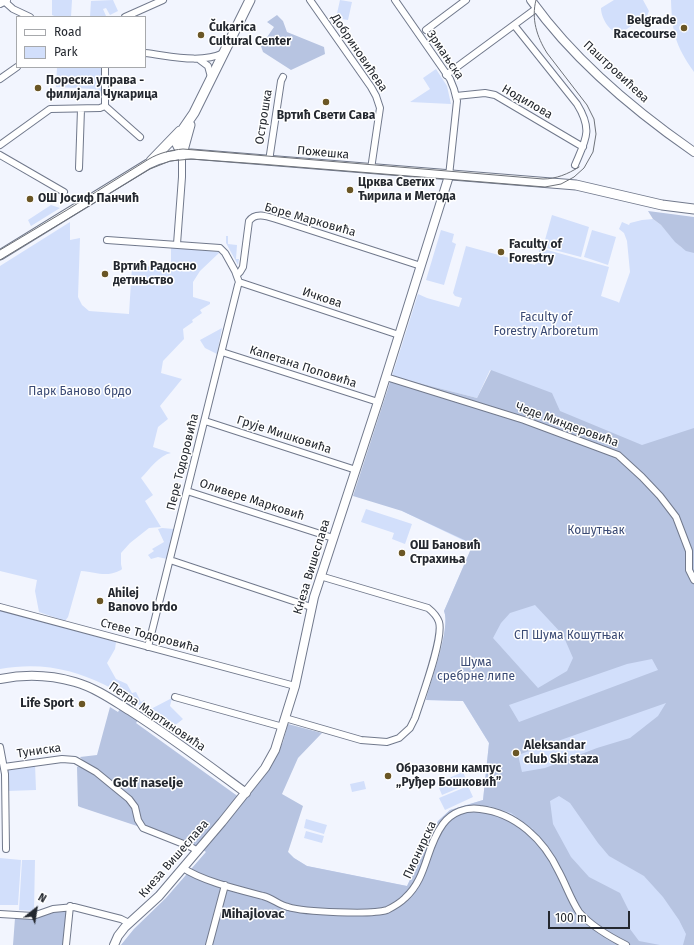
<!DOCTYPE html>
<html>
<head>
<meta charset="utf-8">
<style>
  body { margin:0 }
  #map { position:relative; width:694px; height:945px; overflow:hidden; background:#f2f5fe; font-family:"Fira Sans",sans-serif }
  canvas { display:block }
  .legend { position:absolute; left:16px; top:16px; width:130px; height:52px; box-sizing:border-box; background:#fff; border:1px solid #a7a9ac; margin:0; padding:5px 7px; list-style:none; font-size:12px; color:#24282f }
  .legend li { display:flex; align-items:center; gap:8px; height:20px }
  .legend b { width:20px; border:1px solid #a7a9ac }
  .north { position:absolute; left:16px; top:889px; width:40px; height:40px; -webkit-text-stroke:3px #fff; paint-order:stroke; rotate:30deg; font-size:11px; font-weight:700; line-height:16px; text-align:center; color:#24282f }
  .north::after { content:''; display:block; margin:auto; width:14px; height:18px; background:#24282f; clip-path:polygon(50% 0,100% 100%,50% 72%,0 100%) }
  .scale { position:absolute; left:548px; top:911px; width:82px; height:18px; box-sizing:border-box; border:2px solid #24282f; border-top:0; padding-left:5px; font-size:12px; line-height:14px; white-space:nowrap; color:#24282f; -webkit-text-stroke:3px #fff; paint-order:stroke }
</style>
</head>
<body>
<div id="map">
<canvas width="694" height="945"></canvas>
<ul class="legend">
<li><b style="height:5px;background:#fff"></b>Road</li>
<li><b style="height:11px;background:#d2dffb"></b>Park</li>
</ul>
<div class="north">N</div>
<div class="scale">100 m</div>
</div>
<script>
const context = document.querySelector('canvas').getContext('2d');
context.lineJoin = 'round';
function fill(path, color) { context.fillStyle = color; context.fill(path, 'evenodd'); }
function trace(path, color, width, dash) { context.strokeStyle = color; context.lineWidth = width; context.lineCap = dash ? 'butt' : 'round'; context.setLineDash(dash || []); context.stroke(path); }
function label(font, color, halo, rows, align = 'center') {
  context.font = font + ' "Fira Sans",sans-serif'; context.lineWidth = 3; context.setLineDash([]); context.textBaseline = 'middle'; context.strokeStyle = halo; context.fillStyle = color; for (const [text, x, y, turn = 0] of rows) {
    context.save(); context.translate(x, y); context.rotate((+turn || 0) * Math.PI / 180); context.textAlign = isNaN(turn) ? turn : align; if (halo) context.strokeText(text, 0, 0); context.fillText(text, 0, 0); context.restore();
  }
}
const green = new Path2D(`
  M52 0H72L71 17H57L52 15Z
  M113 0 118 11 110 15 106 8 103 9 106 16 90 17 91 1Z
  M340 0 352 2 348 20 336 18Z
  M614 0H643L649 11 647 16 619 34C609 31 601 18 601 8Z
  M671 0H694V72C675 45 672 32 671 0Z
  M57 67H101V99L95 98V89L56 87Z
  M436 69 447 86 451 104 410 102 430 89 423 78Z
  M51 205 60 208 31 226 28 220Z
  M552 215 589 227 581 257 543 247Z
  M653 219 661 225 681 247 694 252V945H121L134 929 166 898 206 852H288L294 858 307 866 407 886 438 821 450 810 483 800 489 743 463 701 426 700C431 680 451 628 444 611L473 545 402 511 620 448 490 370 477 398 392 376 418 294 427 298 459 307 462 298 455 296 453 293 466 246 535 265 540 248 609 267 601 296 618 302 619 303 630 272 627 241 624 233 619 229 622 222 629 225 630 223 642 220Z
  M70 222V240L80 238 78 297 82 305 89 311 129 314 132 266 171 267V247L220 252 200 271 193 282V297L210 302V304L200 310 202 313 192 320 193 322 183 329 184 339 163 361 161 373 182 379 160 406 168 419 158 427 153 447 171 453C159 455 149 470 141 478L153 495 145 501 161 527 149 528 130 543 121 553V564L122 569 121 570C105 578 97 572 81 571L68 617 65 621 39 612 35 591 37 580 0 571V266Z
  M441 230 454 234 452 242 456 244 444 285 426 280Z
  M592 230 616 237 608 265 584 257Z
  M226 236H228V244L237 245 236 259H239L238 265 226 243Z
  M222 328 217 354 205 348 200 340Z
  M366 509 412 524 405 544 392 539 394 533 361 522Z
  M162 528 174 529 167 559 158 557 151 559 148 555 154 551 152 549 164 542 158 529Z
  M0 610 116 642 115 649 107 663 116 679 127 684 132 693 136 692 141 702 144 700 149 710 172 698 170 706 183 719 173 727C118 690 71 656 0 669Z
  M35 764 36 790 8 791 7 769Z
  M463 772 468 784 442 795 437 783Z
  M364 781 366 789 352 792 350 784Z
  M468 786 473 797 445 810 439 798Z
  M306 819 327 825 324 834 304 828Z
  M306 831 324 836 322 843 304 838Z
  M0 858 21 860 18 905H0Z
  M22 860H35L34 911 19 910Z`);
const forest = new Path2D(`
  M277 15 283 21 287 32 324 47 325 54 291 70 263 52 261 46 274 27 267 22Z
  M648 211 694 217V253L686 251 675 242 661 225 653 219Z
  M491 370 552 393 560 411 642 445 694 428V945H683L686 934 679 920 663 897 644 876 609 856 598 843 570 803 559 796 550 801 553 824 571 857 589 877 620 893 629 911 630 929 639 941 660 945H121L134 929 166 898 206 852 197 846 80 807 78 806 77 767 85 763 80 757 97 755 110 707 118 712 121 707 139 719 136 723 243 800 272 764 283 742 288 724 322 733 298 758 282 794 303 806 288 852 294 858 307 866 407 886 438 821 450 810 483 800 489 743 463 701 426 700C431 680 451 628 444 611L473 544 402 511 353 496 392 376 477 398ZM535 605 563 635 573 658 567 671 538 688 493 638 501 623 510 613ZM652 659 658 670 519 722 509 705 627 664ZM666 703 658 716 630 738 597 748 545 768 522 772 518 755ZM489 806 511 813 533 829 529 831 495 811 484 809Z
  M68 909 64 945H13L15 918H33Z`);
const minor = new Path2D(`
  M310 0 371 87 376 96 380 108 371 169
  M395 0 450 79 454 89 457 101 449 176
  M4 1 13 9 30 17
  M125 17 163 0
  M514 25 577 104C593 130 586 139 575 165
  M426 30 466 0
  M145 53C171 56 200 64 224 53
  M200 60 208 66 211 77
  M446 75 537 8
  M0 79 17 67
  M456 96 485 93 495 95 583 147
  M105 106 140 137
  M105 106V67
  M0 145 50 109 100 108 105 106
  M0 155 64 192
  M269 161 281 81 283 77
  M79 168 81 109
  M107 240 220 248 225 253 235 271 239 282 238 285 148 647
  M177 244 182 177V154
  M237 275 240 272 243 267 249 221C256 211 269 217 279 220L421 266
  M239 282 399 335
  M222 352 378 402
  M386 377 524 420 618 455 642 477 660 496 676 517 689 551V570L694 580
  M205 421 356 470
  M187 491 333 538
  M170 560 311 607
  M0 607 295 686
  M175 697 283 727
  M285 718 361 740 387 742 399 738 410 728 415 718C421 699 444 638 439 622 437 616 433 612 428 608L320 576
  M0 747 5 774 6 849
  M4 767 62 759 75 760 96 772 129 799 135 807 138 820 143 828 191 847 198 851
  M183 868C202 881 240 890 263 896 272 898 279 905 288 907 304 912 372 915 387 910 393 907 400 903 405 898 428 877 425 848 443 824 452 812 466 807 480 809 516 813 544 840 559 872 566 885 571 900 579 912 591 926 610 937 626 945
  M0 914 33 916 53 909 74 907 121 919 129 923
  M66 945 70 906
  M209 945 225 885`);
const tertiary = new Path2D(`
  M531 0C573 59 635 111 694 152
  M0 3 6 0
  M0 679C25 674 51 675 75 682 96 688 114 701 132 712 171 737 208 765 246 793
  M114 945 118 936 125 927 159 896 222 822 265 768 275 750 295 686 314 597 378 402 449 176`);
const secondary = new Path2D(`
  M182 154 177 144 183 129 194 113 250 0
  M182 154 190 125
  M151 161 180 131
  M0 255 148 164C162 157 175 154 191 154L576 185 662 205 694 209`);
const tram = new Path2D(`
  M0 250 67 210 149 159C159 153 171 150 183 149L543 179C556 179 568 174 579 167
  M0 260 150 169 170 161 191 159 260 164 545 187 561 184 574 177 584 168 593 152 596 134 594 119 587 105 547 53C537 37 531 19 536 0`);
const markers = [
  [684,28,4,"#6a5625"],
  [201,35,4,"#6a5625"],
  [38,88,4,"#6a5625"],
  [326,102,4,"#6a5625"],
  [350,190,4,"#6a5625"],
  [30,199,4,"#6a5625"],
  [501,252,4,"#6a5625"],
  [105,274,4,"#6a5625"],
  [402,553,4,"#6a5625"],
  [100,601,4,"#6a5625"],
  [82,704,4,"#6a5625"],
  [516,753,4,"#6a5625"],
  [388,776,4,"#6a5625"]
];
const poiNames = [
  ["Belgrade",676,21,"right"],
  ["Racecourse",676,35,"right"],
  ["Čukarica",209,28],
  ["Cultural Center",209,42],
  ["Пореска управа -",46,81],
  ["филијала Чукарица",46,95],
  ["Вртић Свети Сава",326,116,"center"],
  ["Црква Светих",358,183],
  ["Ћирила и Метода",358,197],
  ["ОШ Јосиф Панчић",38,199],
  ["Faculty of",509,245],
  ["Forestry",509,259],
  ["Вртић Радосно",113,267],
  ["детињство",113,281],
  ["ОШ Бановић",410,546],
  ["Страхиња",410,560],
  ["Ahilej",108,594],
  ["Banovo brdo",108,608],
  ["Life Sport",74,704,"right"],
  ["Aleksandar",524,746],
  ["club Ski staza",524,760],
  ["Образовни кампус",396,769],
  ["„Руђер Бошковић”",396,783]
];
const streetNames = [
  ["Добриновићева",359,53,56],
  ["Зрмањска",445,55,56],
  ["Паштровићева",616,72,43],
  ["Нодилова",527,102,30],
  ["Острошка",264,117,-81],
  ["Пожешка",323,153,5],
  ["Боре Марковића",310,220,16],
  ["Ичкова",322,298,18],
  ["Капетана Поповића",303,367,18],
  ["Чеде Миндеровића",567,425,20],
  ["Грује Мишковића",284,435,18],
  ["Пере Тодоровића",183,462,-76],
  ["Оливере Марковић",252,500,18],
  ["Кнеза Вишеслава",312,567,-73],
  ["Стеве Тодоровића",150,636,15],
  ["Петра Мартиновића",157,717,34],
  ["Туниска",39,751,-8],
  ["Пионирска",420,850,-65],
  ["Кнеза Вишеслава",174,859,-49]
];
const parkNames = [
  ["Faculty of",546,318],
  ["Forestry Arboretum",546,332],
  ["Парк Баново брдо",80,392],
  ["Кошутњак",596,531],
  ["СП Шума Кошутњак",569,636],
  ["Шума",476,663],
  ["сребрне липе",476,677]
];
const neighbourhoodNames = [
  ["Golf naselje",148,783],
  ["Mihajlovac",253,914]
];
fill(green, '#d2dffb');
fill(forest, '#b7c4e1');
trace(minor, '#71798c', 8);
trace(tertiary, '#71798c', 10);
trace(secondary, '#71798c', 11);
trace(minor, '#fff', 6);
trace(tertiary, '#fff', 8);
trace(secondary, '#fff', 9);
trace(tram, '#6e7279', 1);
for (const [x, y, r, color] of markers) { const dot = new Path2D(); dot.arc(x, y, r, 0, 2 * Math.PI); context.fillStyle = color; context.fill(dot); trace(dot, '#fff', 1.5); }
label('bold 12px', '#24282f', '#fff', poiNames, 'left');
label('12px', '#24282f', '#fff', streetNames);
label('12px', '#3a4a74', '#fff', parkNames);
label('bold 13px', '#24282f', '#fff', neighbourhoodNames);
</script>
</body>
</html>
